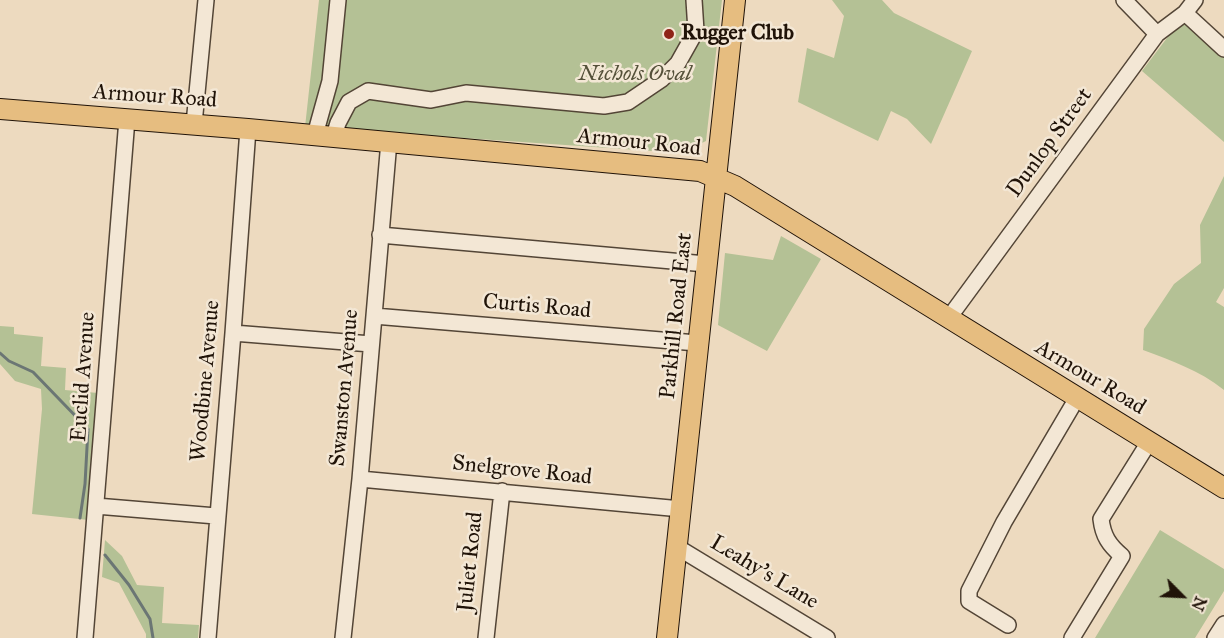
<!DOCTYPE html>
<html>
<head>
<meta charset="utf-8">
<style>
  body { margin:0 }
  #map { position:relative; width:1224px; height:638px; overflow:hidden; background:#eddabf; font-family:"IM FELL Great Primer",serif }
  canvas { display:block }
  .north { position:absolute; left:1152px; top:566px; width:60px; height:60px; -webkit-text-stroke:4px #f3e7d5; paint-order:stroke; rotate:114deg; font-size:16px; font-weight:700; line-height:24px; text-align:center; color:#201308 }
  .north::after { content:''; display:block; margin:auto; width:21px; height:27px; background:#201308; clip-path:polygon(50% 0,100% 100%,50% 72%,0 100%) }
</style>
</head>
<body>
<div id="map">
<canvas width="1224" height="638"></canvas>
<div class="north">N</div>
</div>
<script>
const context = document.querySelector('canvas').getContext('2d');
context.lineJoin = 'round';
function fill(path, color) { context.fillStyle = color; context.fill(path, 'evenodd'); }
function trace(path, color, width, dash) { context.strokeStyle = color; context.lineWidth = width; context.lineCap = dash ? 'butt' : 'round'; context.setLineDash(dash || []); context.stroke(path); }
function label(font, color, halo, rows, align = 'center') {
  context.font = font + ' "IM FELL Great Primer",serif'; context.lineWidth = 5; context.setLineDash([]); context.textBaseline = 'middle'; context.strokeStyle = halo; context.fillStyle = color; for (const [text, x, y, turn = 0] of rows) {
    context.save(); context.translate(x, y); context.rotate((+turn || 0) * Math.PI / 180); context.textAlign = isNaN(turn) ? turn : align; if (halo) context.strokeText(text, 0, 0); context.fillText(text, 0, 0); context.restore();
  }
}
const green = new Path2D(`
  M319 0H722L706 141 681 153 305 127Z
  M832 0H882L894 13 972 51 931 144 907 119 891 111 878 141 798 102 807 48 834 58 844 16Z
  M1185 20 1224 55V142L1142 71 1173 30Z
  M1224 176V288L1216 302 1224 307V390C1199 370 1172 361 1143 350L1144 329 1174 284 1201 263 1200 225Z
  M781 236 821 259 767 351 718 325 725 253 773 260Z
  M0 326 14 327V334L43 337 41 366 66 368 65 390 98 393 89 520 32 514 42 409 41 389 15 381 0 364Z
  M1160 530 1224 569V591L1195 638H1095Z
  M105 540 122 556 137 585 164 587 162 623 199 625 198 638H146V634L119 583 102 577Z`);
const stream = new Path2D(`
  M0 353 9 361 33 372 88 429 85 484 80 518
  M105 555 129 585 150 619 153 638`);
const minor = new Path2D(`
  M1124 0 1157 34
  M1185 13 1224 49
  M194 124 206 0
  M315 135 330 81 338 0
  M334 136 338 123 349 102 368 91 431 100 466 93 604 106 628 102 662 79 678 63 696 31 694 0
  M380 235 706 264
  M374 316 697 343
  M948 319 1157 34 1185 13 1195 0
  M233 333 371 344
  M360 479 681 509
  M96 506 216 516
  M677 547 827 638
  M1008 625 969 601V591L1004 522 1077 398
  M85 638 127 119
  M208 638 233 333 248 129
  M343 638 360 479 389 141
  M486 638 502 491
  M1072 638 1122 556C1109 545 1103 536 1101 519L1149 442
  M1215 638 1224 624`);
const major = new Path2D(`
  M0 109 248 129 700 171 735 186 1224 488
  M667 638 735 0`);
const markers = [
  [669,34,6,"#8f2418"]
];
const poiNames = [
  ["Rugger Club",681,34]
];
const parkNames = [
  ["Nichols Oval",635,75]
];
const streetNames = [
  ["Armour Road",155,97,4],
  ["Armour Road",639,143,6],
  ["Dunlop Street",1050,143,-54],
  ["Curtis Road",537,307,5],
  ["Parkhill Road East",677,316,-84],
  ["Euclid Avenue",84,377,-86],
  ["Armour Road",1090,378,31],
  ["Woodbine Avenue",206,381,-85],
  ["Swanston Avenue",345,388,-85],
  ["Snelgrove Road",522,471,6],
  ["Juliet Road",471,562,-84],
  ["Leahy's Lane",764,573,31]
];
fill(green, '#b4c195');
trace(stream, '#6b7674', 3);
trace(minor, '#534536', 18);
trace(major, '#201308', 22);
trace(minor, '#f3e7d5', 15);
trace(major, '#e6bd80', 20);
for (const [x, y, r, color] of markers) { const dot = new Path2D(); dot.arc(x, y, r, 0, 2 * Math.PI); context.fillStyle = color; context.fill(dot); trace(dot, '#f3e7d5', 2); }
label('bold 22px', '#201308', '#f3e7d5', poiNames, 'left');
label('italic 22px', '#545039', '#f3e7d5', parkNames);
label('22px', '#201308', '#f3e7d5', streetNames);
</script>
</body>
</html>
